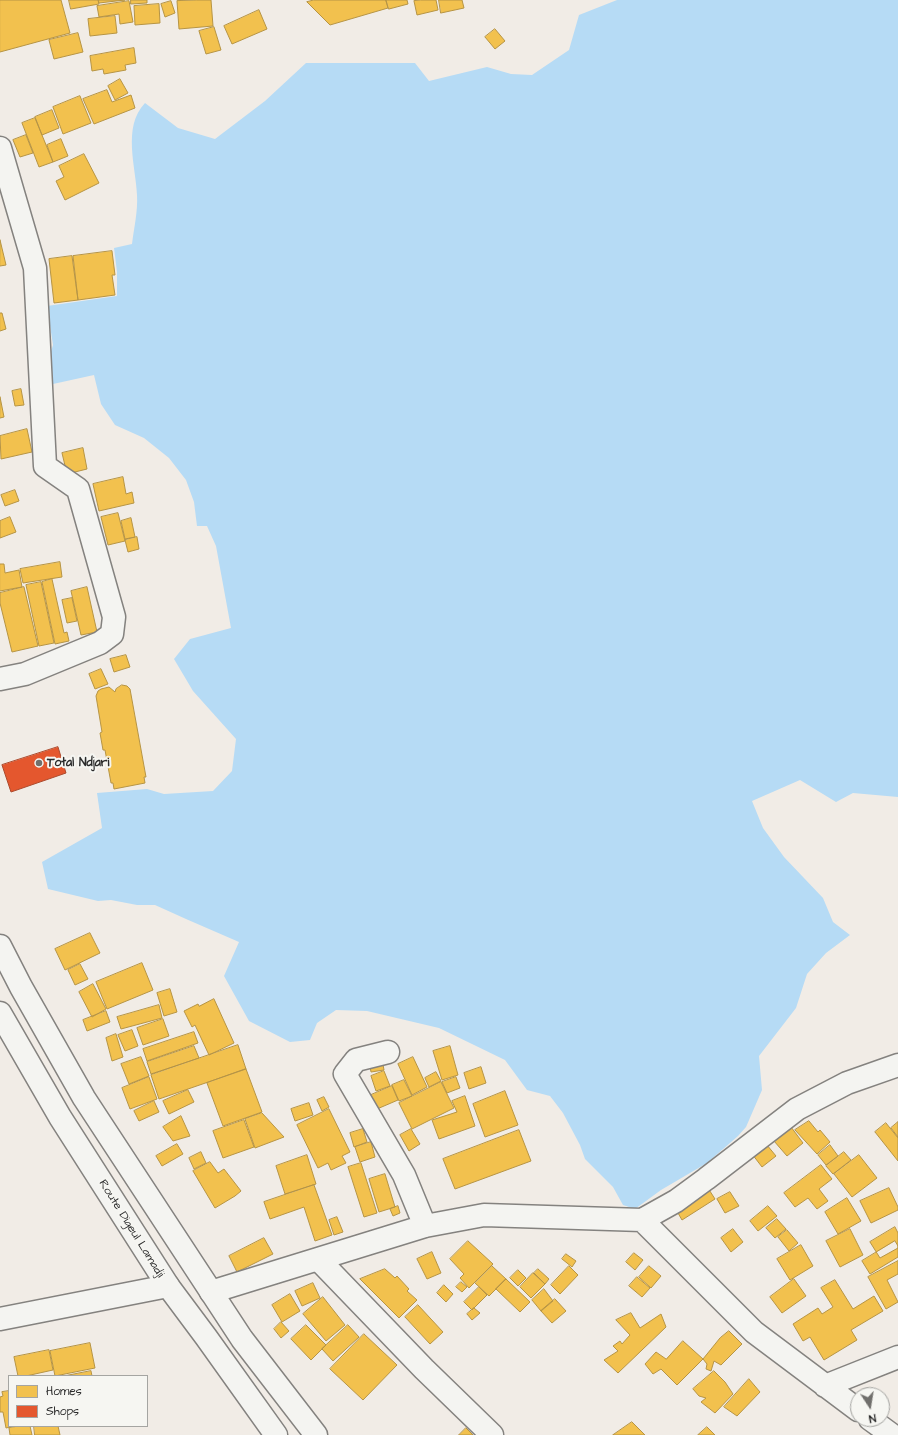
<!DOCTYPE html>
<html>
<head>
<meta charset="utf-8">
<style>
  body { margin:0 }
  #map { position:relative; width:898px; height:1435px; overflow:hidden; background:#f1ece6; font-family:"Architects Daughter",sans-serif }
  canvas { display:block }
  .legend { position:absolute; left:8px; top:1375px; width:140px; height:52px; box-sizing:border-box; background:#f6f6f2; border:1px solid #a5a5a2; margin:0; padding:5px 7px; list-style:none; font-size:12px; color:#2b2b2b }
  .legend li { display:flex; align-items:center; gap:8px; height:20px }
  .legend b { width:20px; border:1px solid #a5a5a2 }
  .north { position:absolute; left:850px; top:1387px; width:40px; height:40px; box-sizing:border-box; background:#f6f6f2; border:1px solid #a5a5a2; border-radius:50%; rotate:168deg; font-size:11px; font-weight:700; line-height:16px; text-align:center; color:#2b2b2b }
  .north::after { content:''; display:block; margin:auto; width:14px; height:18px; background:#706f6c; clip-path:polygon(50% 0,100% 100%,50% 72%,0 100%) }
</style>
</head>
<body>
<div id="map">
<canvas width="898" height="1435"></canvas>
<ul class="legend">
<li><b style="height:11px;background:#f2c14e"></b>Homes</li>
<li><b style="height:11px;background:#e4572e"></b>Shops</li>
</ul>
<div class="north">N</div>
</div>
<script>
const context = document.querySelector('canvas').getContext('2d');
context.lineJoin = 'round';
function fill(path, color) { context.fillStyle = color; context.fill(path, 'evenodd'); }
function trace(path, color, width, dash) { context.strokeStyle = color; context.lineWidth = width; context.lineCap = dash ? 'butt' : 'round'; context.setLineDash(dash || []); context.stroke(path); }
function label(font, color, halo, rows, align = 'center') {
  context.font = font + ' "Architects Daughter",sans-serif'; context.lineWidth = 4; context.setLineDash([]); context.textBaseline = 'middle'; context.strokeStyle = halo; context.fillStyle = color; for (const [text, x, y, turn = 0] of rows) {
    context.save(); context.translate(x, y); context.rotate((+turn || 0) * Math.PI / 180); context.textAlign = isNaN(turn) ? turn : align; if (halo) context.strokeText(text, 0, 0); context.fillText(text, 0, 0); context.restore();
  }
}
const water = new Path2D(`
  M617 0H898V797L853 793 836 802 800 780 752 801 763 828 784 857 823 898 833 922 850 935 826 953 807 974 796 1008 759 1056 762 1090 746 1127 738 1136 707 1163 661 1190 635 1209 623 1205 613 1187 585 1159 580 1145 563 1113 550 1096 527 1090 505 1060 439 1028 367 1011 336 1010 317 1023 310 1040 290 1042 249 1021 224 976 239 942 186 919 155 905H137L111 900 98 901 48 889 42 862 102 828 97 793 147 789 164 794 213 791 232 771 236 739 193 691 174 659 190 639 231 628 216 546 207 526H197L194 502 186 480 169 458 144 438 115 425 101 404 94 375 53 384 46 368 53 345 47 306 117 296V272L114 248 132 244C134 228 138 211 137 195 136 167 122 127 145 103L178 128 215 139 265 101 306 63H415L429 81 487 67 511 74 532 75 569 50 579 15Z`);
const homes = new Path2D(`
  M0 0H61L70 33 0 52Z
  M69 0H98L99 4 71 9Z
  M99 0H125L99 3Z
  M131 0H147V3L131 4Z
  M197 0H211L213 26 179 29 177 1Z
  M314 0H386L388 8 330 25 307 2Z
  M386 0H407L408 4 389 9Z
  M421 0H436L438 10 417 15 414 1Z
  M439 0H462L464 8 441 13Z
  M129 1 133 22 120 24 119 14 99 17 97 6Z
  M171 1 175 13 165 17 161 4Z
  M159 4 160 23 135 25 134 6Z
  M259 10 267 29 232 44 224 26Z
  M115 16 117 33 90 36 88 19Z
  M214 27 221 50 206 54 199 31Z
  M495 29 505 41 495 49 485 37Z
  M78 33 83 52 54 59 49 40Z
  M134 48 136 63 125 65 126 70 104 74 103 69 92 71 90 56Z
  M120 79 128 93 115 100 108 86Z
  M107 90 112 102 131 95 135 108 94 124 83 99Z
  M80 96 91 123 63 134 53 107Z
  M52 110 59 128 42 135 35 117Z
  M35 118 53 162 39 167 22 123Z
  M26 135 33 153 20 157 13 140Z
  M61 139 68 156 53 162 47 145Z
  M84 154 99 183 65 200 56 181 64 177 59 166Z
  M0 240 6 265 0 266Z
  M112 251 115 275H112L115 295 78 300 73 256Z
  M72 256 78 300 54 303 49 259Z
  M0 313H2L6 329 0 331Z
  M21 389 24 405 15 406 12 391Z
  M0 397 4 417 0 418Z
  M27 429 32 452 1 459 0 436Z
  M83 448 87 469 67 474 62 453Z
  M123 477 126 494 132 492 134 503 99 511 93 484Z
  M15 490 19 501 5 506 1 495Z
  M118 513 125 541 108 545 101 517Z
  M10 517 16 532 0 538V521Z
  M131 518 135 537 125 539 121 521Z
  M137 537 139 549 128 552 125 540Z
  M60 562 62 577 23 583 20 569Z
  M0 564H4L5 573 19 570 22 587 0 591Z
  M52 579 64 633 67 632 69 641 55 644 42 582Z
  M41 582 54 643 39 646 26 585Z
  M24 587 38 646 12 652 0 603V593Z
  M87 587 97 632 81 635 71 591Z
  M72 598 77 621 67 623 62 600Z
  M126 655 130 667 114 672 110 659Z
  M101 669 108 684 95 689 89 674Z
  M122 685 127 686 130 689 146 777H144L145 783 114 789 113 783H111L105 750H103L100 733 102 732 96 696 98 691 101 689 109 687 115 692 116 689Z
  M90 933 100 953 65 970 55 949Z
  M142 963 153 990 107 1009 96 982Z
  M80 964 88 979 75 985 68 970Z
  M93 984 106 1009 92 1017 79 992Z
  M170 989 177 1012 164 1016 157 993Z
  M214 999 234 1043 209 1055 195 1025 192 1027 184 1011 198 1004 199 1006Z
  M159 1005 162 1018 121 1029 117 1017Z
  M106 1011 110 1022 87 1031 83 1020Z
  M163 1019 169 1036 143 1045 137 1028Z
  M132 1030 138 1046 125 1051 118 1035Z
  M194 1032 198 1043 147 1061 143 1049Z
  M116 1034 123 1057 112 1061 106 1038Z
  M238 1045 246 1069 159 1099 151 1075Z
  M194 1046 199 1058 151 1074 147 1062Z
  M450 1046 458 1075 442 1080 433 1051Z
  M141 1057 149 1076 129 1084 121 1064Z
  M413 1057 427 1087 412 1095 398 1064Z
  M382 1059 384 1070 371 1072 369 1061Z
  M481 1067 486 1083 469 1089 464 1073Z
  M246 1069 262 1112 223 1126 207 1083Z
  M384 1071 390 1086 376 1091 371 1076Z
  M436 1072 441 1081 429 1087 425 1078Z
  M149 1077 157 1099 130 1109 122 1088Z
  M456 1077 460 1088 447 1093 442 1082Z
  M404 1080 412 1096 399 1101 392 1085Z
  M441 1082 454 1108 412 1129 399 1103Z
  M392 1086 398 1100 370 1112 364 1098Z
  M188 1090 194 1102 169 1114 163 1101Z
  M505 1091 518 1125 485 1137 473 1104Z
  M465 1096 475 1126 439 1139 432 1120 457 1112 452 1101Z
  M324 1097 329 1107 322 1111 317 1100Z
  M154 1101 159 1112 139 1121 134 1111Z
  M309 1103 313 1115 295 1121 291 1109Z
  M329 1109 350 1152 342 1156 346 1163 331 1170 328 1163 318 1168 297 1125Z
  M262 1113 284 1137 255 1148 245 1119Z
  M181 1116 190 1136 173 1141 163 1127Z
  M244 1120 254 1147 223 1158 213 1131Z
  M809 1121 818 1132 820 1130 830 1142 817 1154 795 1130Z
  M898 1122V1137L891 1128Z
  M886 1123 898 1138V1161L875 1132Z
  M791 1127 803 1143 787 1156 774 1141Z
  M363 1129 367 1142 354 1147 350 1133Z
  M411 1129 420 1144 409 1151 400 1135Z
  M519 1130 531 1161 455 1189 443 1159Z
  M762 1139 776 1156 762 1167 749 1150Z
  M371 1142 375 1157 360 1162 355 1147Z
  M177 1144 183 1154 162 1166 156 1156Z
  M830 1145 838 1156 826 1165 818 1155Z
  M201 1152 206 1163 194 1169 189 1158Z
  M844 1152 851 1160 833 1174 826 1166Z
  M307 1155 316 1184 285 1194 276 1166Z
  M859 1155 877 1178 852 1197 834 1174Z
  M210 1162 218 1173 224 1169 241 1191 235 1196 215 1208 193 1171Z
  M361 1163 377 1213 364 1217 348 1167Z
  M821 1165 832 1179 819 1189 828 1201 817 1209 808 1198 795 1207 784 1193Z
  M385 1174 395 1207 379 1212 369 1179Z
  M314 1185 332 1235 315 1241 304 1207 270 1219 264 1202Z
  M706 1185 715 1199 682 1220 674 1206Z
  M889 1188 898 1207V1210L871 1223 860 1201Z
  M730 1192 739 1206 725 1213 717 1199Z
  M847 1198 861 1221 838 1234 825 1212Z
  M398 1206 400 1213 393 1216 390 1209Z
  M768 1206 777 1216 758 1231 750 1221Z
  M337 1217 343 1232 334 1235 329 1220Z
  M777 1219 786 1229 775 1238 766 1228Z
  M895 1227 898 1233V1248L880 1258 870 1242Z
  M733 1229 743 1242 731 1252 721 1238Z
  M850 1229 863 1255 840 1267 826 1241Z
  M787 1230 798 1243 789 1251 778 1237Z
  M264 1238 273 1254 237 1272 229 1256Z
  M468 1241 493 1264 469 1288 460 1278 464 1274 450 1259Z
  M895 1241 898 1246V1257L870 1274 862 1261Z
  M801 1245 813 1266 790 1280 777 1259Z
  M432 1252 441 1273 427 1279 417 1259Z
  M634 1253 643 1260 635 1270 626 1262Z
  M566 1254 576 1261 572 1267 562 1259Z
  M898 1261V1274L887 1280 898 1302 886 1309 868 1277Z
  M492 1266 506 1279 489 1296 475 1283Z
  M569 1266 578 1275 560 1294 551 1285Z
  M649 1266 661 1276 651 1288 639 1277Z
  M385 1269 395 1278 397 1276 409 1289 407 1291 417 1300 399 1318 360 1279Z
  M538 1269 549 1279 545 1284 534 1273Z
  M518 1270 526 1278 518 1286 510 1278Z
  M533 1273 545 1284 531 1298 520 1287Z
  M637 1277 650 1288 642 1297 629 1286Z
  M506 1279 530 1302 520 1312 496 1289Z
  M794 1279 806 1296 782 1313 770 1297Z
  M835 1280 853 1309 874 1296 883 1311 851 1330 857 1340 824 1360 810 1337 803 1341 793 1324 818 1308 822 1314 833 1307 821 1288Z
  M461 1282 467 1287 462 1292 456 1287Z
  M313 1283 320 1298 302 1306 295 1291Z
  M444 1285 453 1294 446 1302 437 1293Z
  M479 1287 487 1295 472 1310 464 1302Z
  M544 1289 553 1301 541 1311 532 1300Z
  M290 1294 300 1311 282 1322 272 1305Z
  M323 1297 345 1325 326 1341 303 1314Z
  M555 1299 566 1311 552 1323 541 1311Z
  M418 1305 443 1332 430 1344 405 1317Z
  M474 1308 480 1313 472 1320 467 1314Z
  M631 1313 640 1328 661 1314 666 1327 618 1373 604 1360 618 1351 613 1346 620 1341 622 1344 630 1335 616 1320Z
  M281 1322 289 1331 281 1338 274 1329Z
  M306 1325 326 1345 311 1360 291 1339Z
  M348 1325 359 1337 333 1361 322 1349Z
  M729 1331 742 1344 721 1365 714 1361 711 1371 706 1369 707 1364 703 1359 720 1338Z
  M364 1334 397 1365 363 1400 330 1369Z
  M683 1341 703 1359 677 1385 661 1369 653 1374 645 1364 656 1352 666 1359Z
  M90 1343 95 1368 55 1376 50 1351Z
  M49 1350 53 1370 26 1376H18L14 1357Z
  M91 1371 92 1376H64Z
  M714 1371 725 1382 733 1394 715 1413 701 1402 706 1398 699 1396 693 1389Z
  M749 1379 760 1392 737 1416 724 1407Z
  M9 1391V1426H14L6 1428 3 1412H0V1397L3 1396 2 1392Z
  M632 1422 645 1435H613Z
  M19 1426H30L32 1435H10L9 1428Z
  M34 1426H58L60 1435H35Z
  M707 1427 715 1435H698Z
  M466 1428 473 1435H459Z`);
const shops = new Path2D(`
  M58 747 66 773 11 792 2 765Z`);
const street = new Path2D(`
  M0 148 35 268 45 466 78 489 114 617 112 634 100 643 25 674 0 679
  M388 1052 356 1060 345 1074 404 1175 425 1226
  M642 1220 754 1332 858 1410
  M318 1259 424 1369 492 1435
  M211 1292 425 1226 484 1215 642 1220 676 1201 706 1179 797 1109 847 1083 898 1065
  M0 1319 168 1286
  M825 1386 898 1357
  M870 1419 892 1435`);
const secondary = new Path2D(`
  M0 946 21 987 84 1098 242 1339 316 1435
  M0 1013 60 1117 168 1286 206 1337 276 1435`);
const markers = [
  [39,763,4,"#706f6c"]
];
const poiNames = [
  ["Total Ndjari",47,763]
];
const streetNames = [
  ["Route Digeul Lamadji",131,1229,58]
];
fill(water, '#b6dbf5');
fill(homes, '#f2c14e');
trace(homes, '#b69444', 1);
fill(shops, '#e4572e');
trace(shops, '#ac4a2d', 1);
trace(street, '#84827f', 25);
trace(secondary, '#84827f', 25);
trace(street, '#f4f4f1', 22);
trace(secondary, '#f4f4f1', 22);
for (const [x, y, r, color] of markers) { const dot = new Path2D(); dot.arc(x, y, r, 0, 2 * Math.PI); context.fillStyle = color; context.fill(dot); trace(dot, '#f6f6f2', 1.5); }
label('bold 12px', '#2b2b2b', '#f6f6f2', poiNames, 'left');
label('12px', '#2b2b2b', '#f6f6f2', streetNames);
</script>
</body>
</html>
